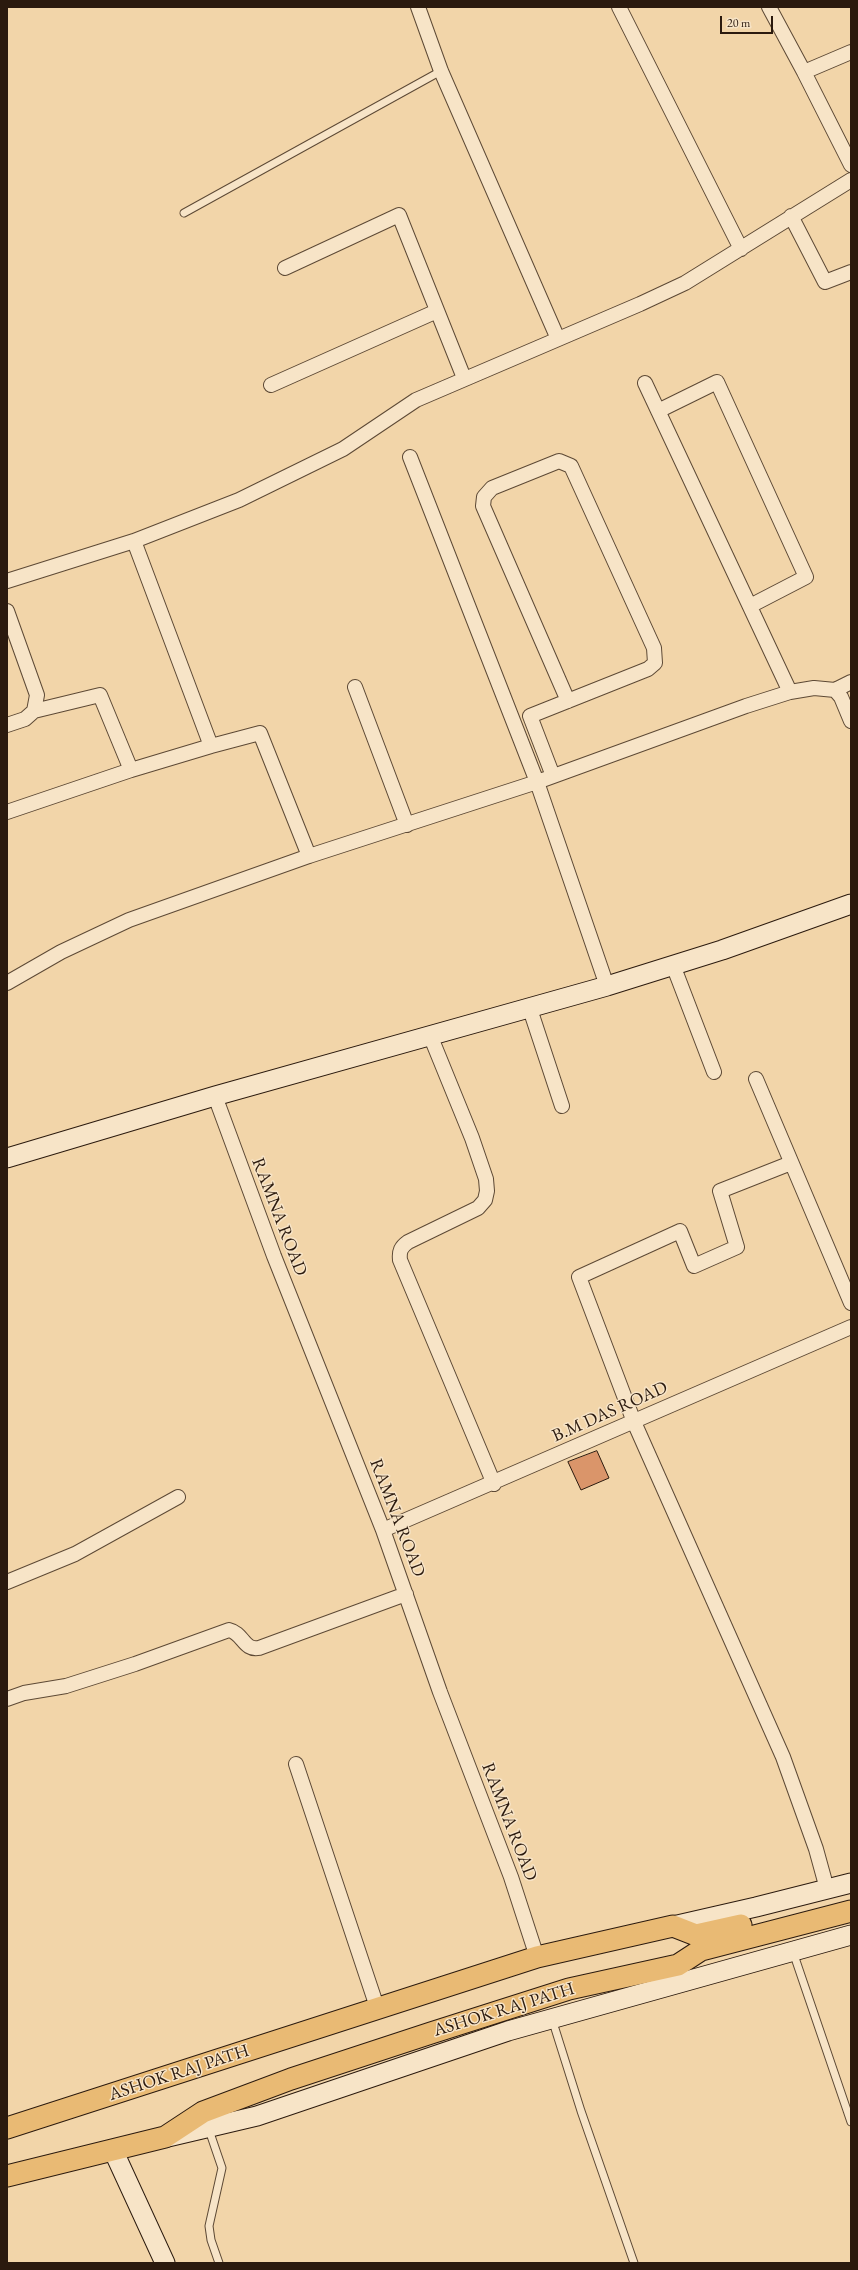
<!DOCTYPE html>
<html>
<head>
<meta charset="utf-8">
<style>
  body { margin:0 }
  #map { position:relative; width:858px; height:2270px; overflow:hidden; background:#f2d5a9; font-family:"EB Garamond",serif }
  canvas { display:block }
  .frame { position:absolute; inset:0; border:8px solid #2b1a0e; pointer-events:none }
  .scale { position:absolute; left:720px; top:16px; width:53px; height:18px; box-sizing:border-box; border:2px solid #2b1a0e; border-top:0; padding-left:5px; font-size:12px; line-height:14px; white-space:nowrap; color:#2b1a0e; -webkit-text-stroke:3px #f7e4c7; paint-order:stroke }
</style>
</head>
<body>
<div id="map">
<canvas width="858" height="2270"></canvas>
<div class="frame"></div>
<div class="scale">20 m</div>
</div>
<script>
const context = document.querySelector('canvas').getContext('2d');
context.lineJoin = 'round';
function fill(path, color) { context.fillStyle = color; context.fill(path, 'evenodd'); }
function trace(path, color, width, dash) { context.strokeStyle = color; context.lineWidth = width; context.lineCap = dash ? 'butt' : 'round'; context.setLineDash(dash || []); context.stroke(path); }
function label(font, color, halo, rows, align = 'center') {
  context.font = font + ' "EB Garamond",serif'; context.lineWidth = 3; context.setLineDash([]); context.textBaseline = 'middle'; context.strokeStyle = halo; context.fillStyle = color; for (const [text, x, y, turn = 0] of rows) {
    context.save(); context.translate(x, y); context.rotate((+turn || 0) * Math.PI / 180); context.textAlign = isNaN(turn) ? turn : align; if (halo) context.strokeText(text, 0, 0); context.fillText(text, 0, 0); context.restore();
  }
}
const building = new Path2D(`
  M597 1451 609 1478 581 1490 568 1462Z`);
const lane = new Path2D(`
  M184 213 441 71
  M793 1952 851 2122
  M552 2019 581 2111 634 2263
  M208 2127 222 2168 209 2226 211 2240 219 2263`);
const street = new Path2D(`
  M418 7 441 71 558 339
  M619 7 741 249
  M769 7 804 72 851 52
  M804 72 851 165
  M791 216 825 282 851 272
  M285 268 399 215 464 378
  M645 383 790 692
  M271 385 437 311
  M658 411 717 382 806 577 750 606
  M410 457 537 782 607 986
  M7 581 134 541
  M7 611 37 695 34 711 25 719 7 725
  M355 687 407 825
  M835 690 851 682
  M34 711 100 695 131 770
  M211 746 260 733 309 856
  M553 776 530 716 648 669 655 663 654 648 571 466 559 461 492 488 484 497 483 506 568 701
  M7 812 131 770 211 746 134 541 239 500 343 449 416 400 640 304 685 283 851 180
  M673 965 714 1072
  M7 983 61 952 129 920 309 856 537 782 746 706 790 692 814 688 835 690 841 697 851 721
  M530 1009 562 1106
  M430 1035 472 1138 486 1179 487 1191 485 1200 478 1208 408 1242C401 1247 399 1251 400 1260L494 1484
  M756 1079 851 1303
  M215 1096 274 1256 383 1530 440 1692 511 1877 537 1957
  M791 1163 720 1191 737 1247 694 1266 680 1231 579 1277 634 1422 783 1757 816 1849 827 1889
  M383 1530 851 1327
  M7 1582 75 1554 178 1497
  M7 1699 24 1693 66 1686 135 1664 229 1630C243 1633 244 1651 259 1648L406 1594
  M296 1764 378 2010`);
const secondary = new Path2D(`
  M7 1158 215 1096 607 986 722 950 851 904
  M673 1926 756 1907 851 1883
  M168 2137 257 2116 508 2031 851 1935
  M113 2150 165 2263`);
const primary = new Path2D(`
  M7 2128 537 1957 673 1926 696 1935 741 1925
  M7 2176 165 2137 203 2112 291 2079 431 2033 569 1989 678 1965 701 1950 851 1911`);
const streetNames = [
  ["RAMNA ROAD",279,1217,69],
  ["B.M DAS ROAD",610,1412,-24],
  ["RAMNA ROAD",397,1518,69],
  ["RAMNA ROAD",509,1822,69],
  ["ASHOK RAJ PATH",504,2010,-17],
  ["ASHOK RAJ PATH",179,2073,-18]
];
fill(building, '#da956a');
trace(building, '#2b1a0e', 1);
trace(lane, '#5d4935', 9);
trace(street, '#5d4935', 16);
trace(secondary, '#2b1a0e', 21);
trace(primary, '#2b1a0e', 23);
trace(lane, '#f7e4c7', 7);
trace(street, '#f7e4c7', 14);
trace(secondary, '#f7e4c7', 19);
trace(primary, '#e9ba74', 21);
label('18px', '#2b1a0e', '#f7e4c7', streetNames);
</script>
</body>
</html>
